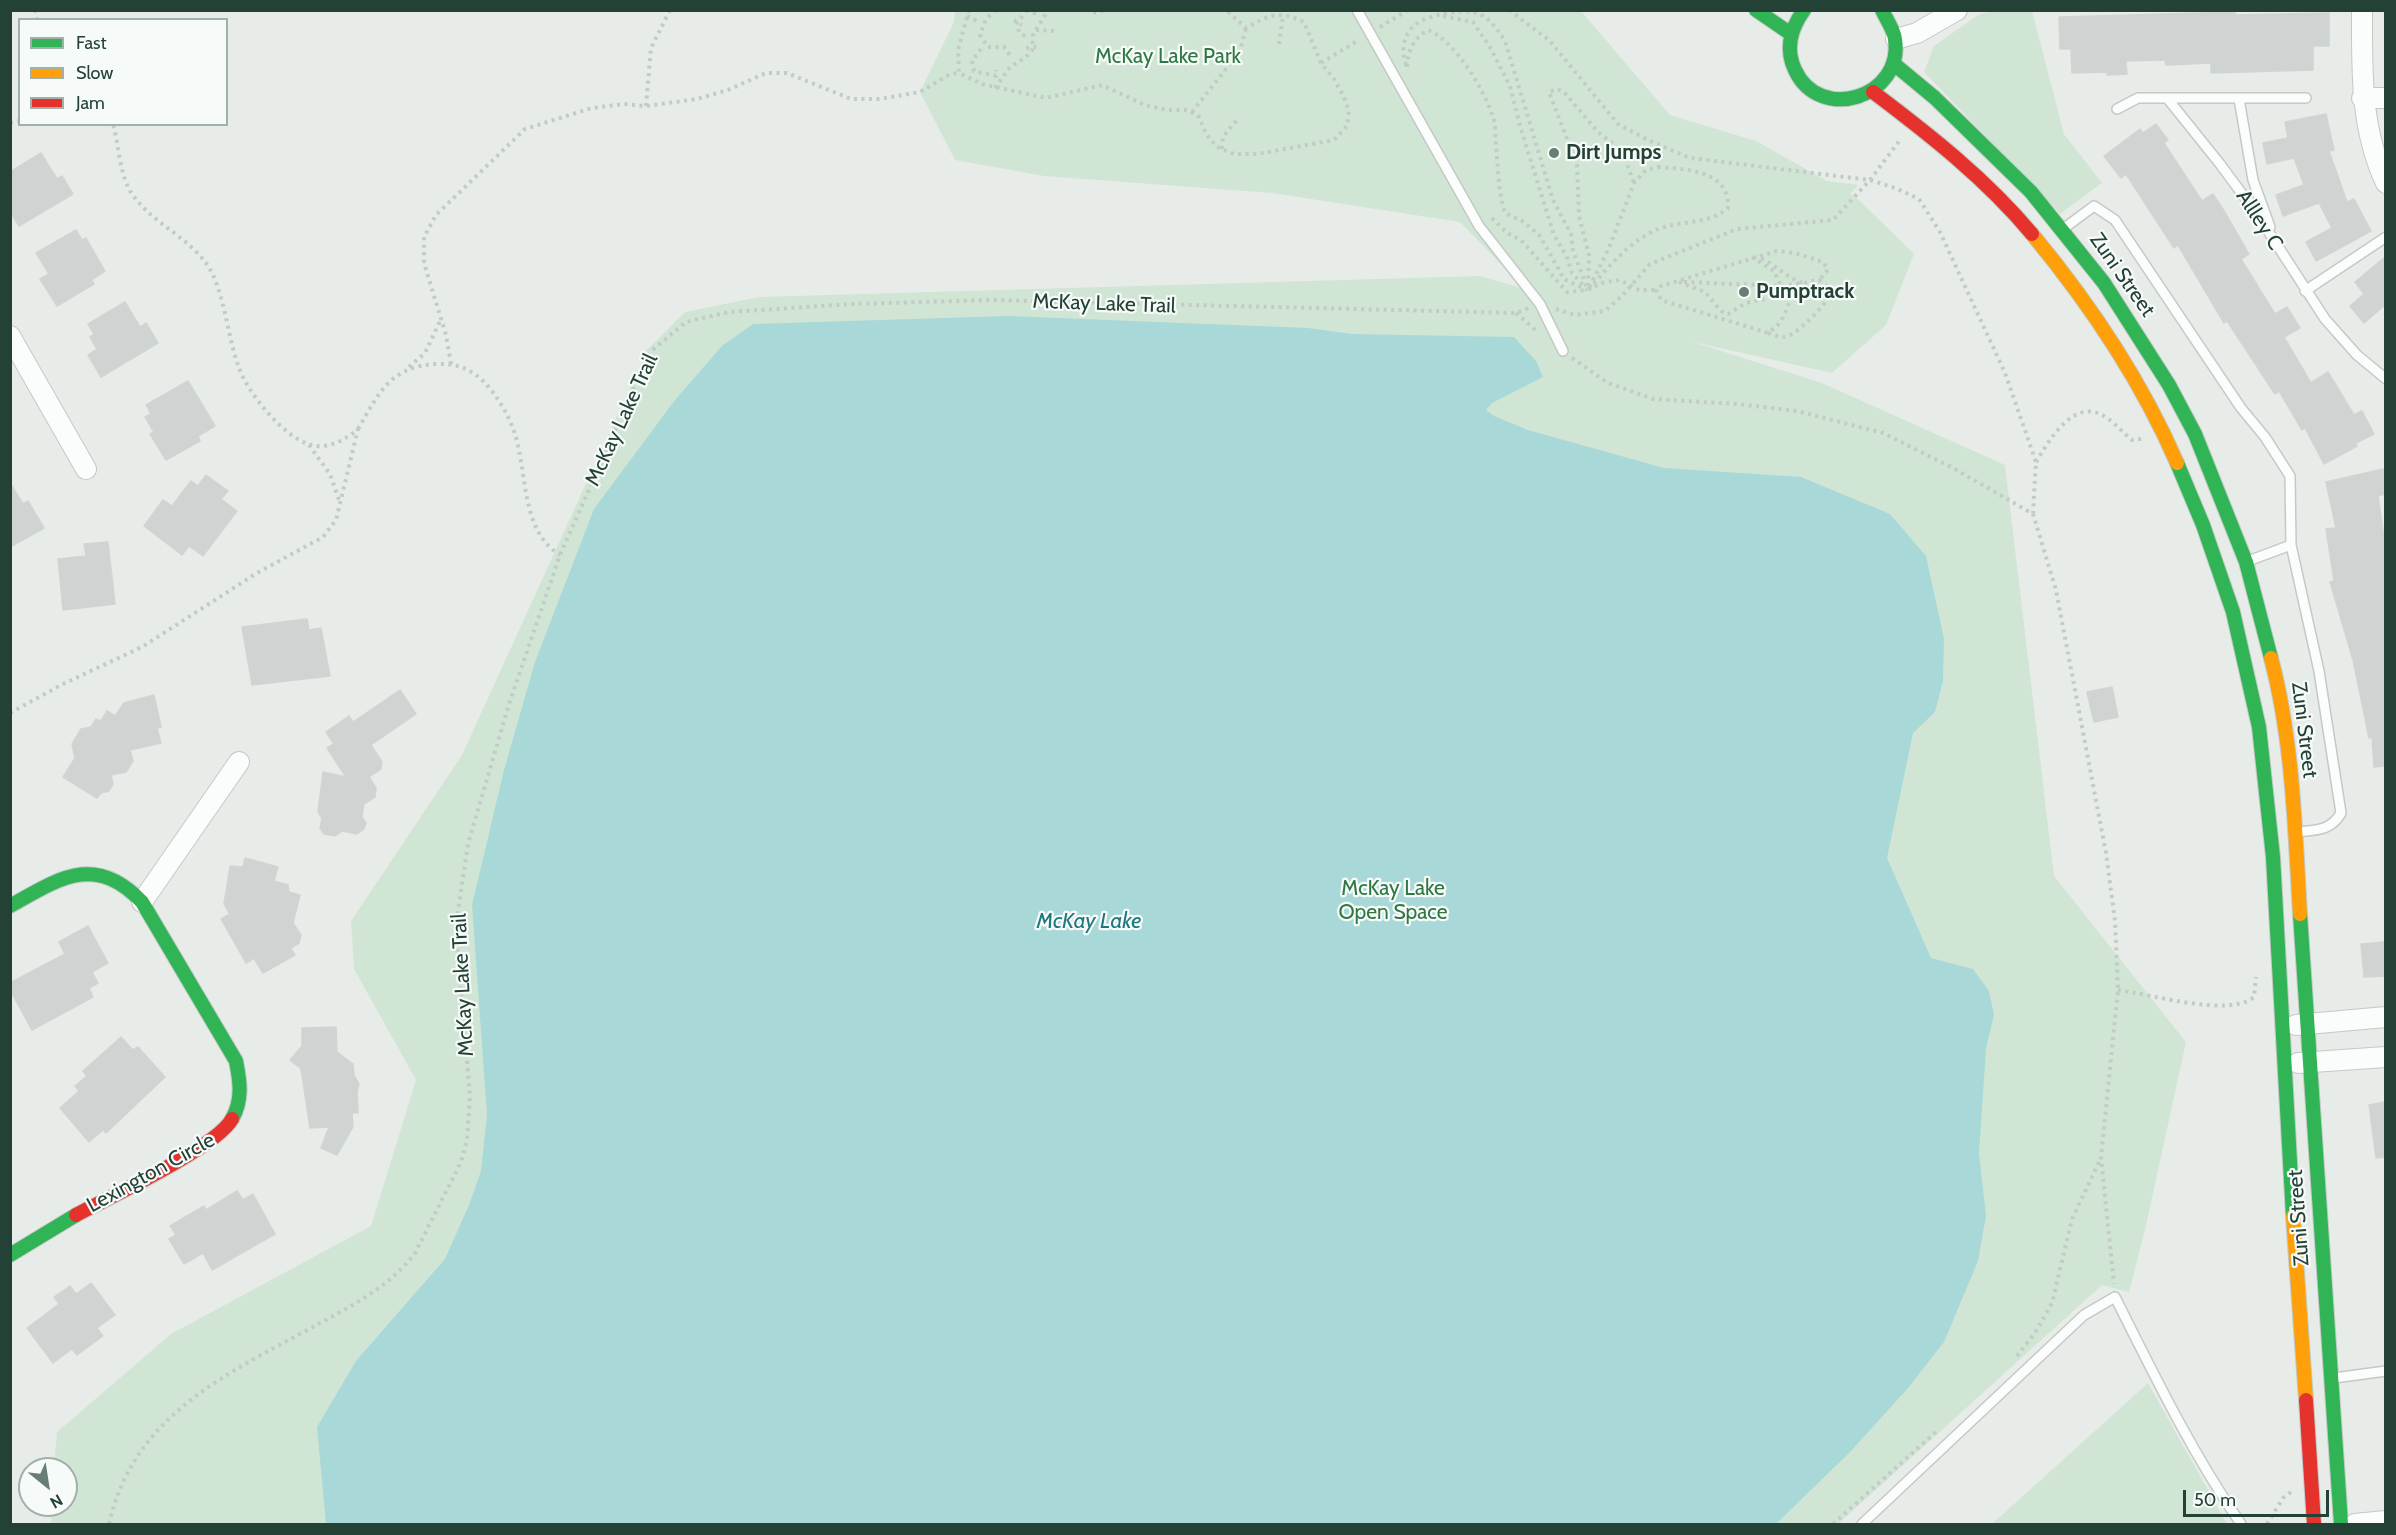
<!DOCTYPE html>
<html>
<head>
<meta charset="utf-8">
<style>
  body { margin:0 }
  #map { position:relative; width:2396px; height:1535px; overflow:hidden; background:#e7ece9; font-family:Cabin,sans-serif }
  canvas { display:block }
  .frame { position:absolute; inset:0; border:12px solid #244136; pointer-events:none }
  .legend { position:absolute; left:18px; top:18px; width:210px; height:108px; box-sizing:border-box; background:#f6faf8; border:2px solid #a2b0aa; margin:0; padding:8px 10px; list-style:none; font-size:18px; color:#244136 }
  .legend li { display:flex; align-items:center; gap:12px; height:30px }
  .legend b { width:30px; border:2px solid #a2b0aa }
  .north { position:absolute; left:18px; top:1457px; width:60px; height:60px; box-sizing:border-box; background:#f6faf8; border:2px solid #a2b0aa; border-radius:50%; rotate:150deg; font-size:16px; font-weight:700; line-height:24px; text-align:center; color:#244136 }
  .north::after { content:''; display:block; margin:auto; width:21px; height:27px; background:#687d75; clip-path:polygon(50% 0,100% 100%,50% 72%,0 100%) }
  .scale { position:absolute; left:2183px; top:1490px; width:146px; height:27px; box-sizing:border-box; border:3px solid #244136; border-top:0; padding-left:8px; font-size:18px; line-height:21px; white-space:nowrap; color:#244136; -webkit-text-stroke:4px #f6faf8; paint-order:stroke }
</style>
</head>
<body>
<div id="map">
<canvas width="2396" height="1535"></canvas>
<div class="frame"></div>
<ul class="legend">
<li><b style="height:8px;background:#30b455"></b>Fast</li>
<li><b style="height:8px;background:#ff9f0a"></b>Slow</li>
<li><b style="height:8px;background:#e5322d"></b>Jam</li>
</ul>
<div class="north">N</div>
<div class="scale">50 m</div>
</div>
<script>
const context = document.querySelector('canvas').getContext('2d');
context.lineJoin = 'round';
function fill(path, color) { context.fillStyle = color; context.fill(path, 'evenodd'); }
function trace(path, color, width, dash) { context.strokeStyle = color; context.lineWidth = width; context.lineCap = dash ? 'butt' : 'round'; context.setLineDash(dash || []); context.stroke(path); }
function label(font, color, halo, rows, align = 'center') {
  context.font = font + ' Cabin,sans-serif'; context.lineWidth = 4.5; context.setLineDash([]); context.textBaseline = 'middle'; context.strokeStyle = halo; context.fillStyle = color; for (const [text, x, y, turn = 0] of rows) {
    context.save(); context.translate(x, y); context.rotate((+turn || 0) * Math.PI / 180); context.textAlign = isNaN(turn) ? turn : align; if (halo) context.strokeText(text, 0, 0); context.fillText(text, 0, 0); context.restore();
  }
}
const green = new Path2D(`
  M955 11H1581L1670 115 1756 141 1827 181 1858 185 1850 194 1859 200 1914 254 1886 325 1832 373 1693 342 1822 383 2005 465 2054 876 2186 1042 2145 1230 2129 1292 2102 1285 1838 1524H51L52 1505H66V1469H54L57 1432 171 1334 371 1226 416 1080 354 969 351 921 462 755 647 350 685 312 759 297 1480 276 1525 289 1460 222 1272 193 1044 176 955 160 920 92 954 22Z
  M1991 11H2032L2064 134 2102 183 2060 214 1924 72 1934 46 1978 15Z
  M2148 1383 2227 1524H1992Z`);
const water = new Path2D(`
  M1008 316 1308 328 1352 334 1514 337 1536 361 1543 377 1492 403 1486 410 1494 416 1528 430 1664 468 1801 477 1890 514 1926 556 1944 639 1943 681 1935 712 1913 733 1887 858 1931 958 1973 969 1989 991 1994 1015 1986 1048 1979 1153 1986 1216 1978 1261 1944 1342 1908 1388 1849 1453 1776 1524H326L317 1427 356 1361 445 1259 469 1205 481 1171 487 1115 472 905 504 770 535 662 594 509 675 400 722 346 753 324Z`);
const building = new Path2D(`
  M2235 12V15L2329 13V46H2313V70L2211 73V63L2166 65 2165 60 2126 61 2127 74 2107 75V72L2072 73 2071 49H2060L2059 17Z
  M2326 114 2334 150 2329 151 2347 202 2354 199 2371 231 2316 261 2306 242 2332 228 2319 203 2283 216 2276 195 2304 185 2294 158 2267 164 2263 143 2288 138 2285 122Z
  M2156 124 2168 140 2164 143 2202 201 2213 194 2226 214 2249 254 2241 259 2275 314 2287 307 2300 328 2284 337 2311 383 2328 372 2354 415 2362 411 2374 434 2356 443 2357 446 2324 464 2305 428 2302 430 2279 391 2275 394 2227 321 2224 323 2178 245 2174 248 2126 174 2121 178 2104 156 2140 129 2143 133Z
  M41 153 57 179 62 176 73 194 19 226 10 211V172Z
  M76 230 82 240 86 238 105 271 92 280 94 284 57 306 40 279 49 274 36 253Z
  M2385 257V305L2364 323 2350 306 2364 294 2355 282Z
  M125 302 140 327 146 323 158 343 101 377 88 355 97 349 90 337 94 334 88 324Z
  M188 381 215 426 198 436 200 441 166 460 150 434 154 432 145 417 151 414 146 405Z
  M2383 469 2385 494 2378 496 2385 544V766L2374 767 2372 737 2369 738 2353 660 2330 582 2334 581 2326 529 2336 528 2326 482Z
  M206 475 228 491 221 499 237 511 203 556 189 546 182 555 144 526 163 500 172 506 191 481 198 486Z
  M10 483 23 504 28 501 44 528 10 547Z
  M108 542 115 604 63 610 58 559 86 556 84 544Z
  M307 619 309 630 321 628 330 676 252 685 242 627Z
  M2112 687 2118 717 2094 722 2087 692Z
  M400 690 416 714 371 745 382 762 381 769 369 777 376 788 375 797 364 804 362 817 366 823 364 829 357 834 342 831 335 836 324 834 320 828 322 818 318 812 323 772 346 777 327 748 334 744 326 732 349 716 353 722Z
  M154 695 161 727 157 728 161 743 130 750 133 761 126 772 111 775 113 784 109 791 101 793 97 798 63 777 75 758 72 744 81 729 91 727 96 719 101 721 107 711 115 716 124 703Z
  M245 858 278 867 274 881 288 885 289 892 300 895 293 923 301 935 299 943 291 948 295 955 263 973 254 958 246 963 221 919 230 914 224 904 230 866 243 867Z
  M88 926 108 963 92 972 98 983 89 988 93 997 32 1030 10 990V983L65 954 59 942Z
  M2385 942V976L2364 977 2361 944Z
  M336 1027 337 1052 353 1064 354 1075 359 1084 357 1092 358 1113H352L353 1127 337 1155 321 1148 329 1127 310 1128 301 1069 290 1060 302 1046V1028Z
  M121 1037 133 1050 138 1047 165 1077 106 1133 103 1130 89 1142 60 1108 79 1091 75 1086 87 1076 83 1071Z
  M2385 1102V1157L2376 1158 2369 1105Z
  M237 1191 243 1200 253 1194 275 1234 212 1270 203 1253 184 1264 169 1239 176 1235 170 1226 204 1206 206 1210Z
  M91 1283 115 1315 97 1328 103 1336 77 1355 72 1349 53 1363 27 1328 59 1304 54 1297 70 1286 76 1294Z`);
const path = new Path2D(`
  M35 10 37 20
  M969 10 958 50 959 73 982 84 1046 98 1102 85 1145 105 1167 110H1188L1199 117 1206 134 1217 147 1234 154H1257L1334 140 1347 126 1349 111 1344 97 1334 79 1321 63 1304 22C1278 10 1269 15 1246 28L1226 10
  M996 10 986 19 980 35 988 47H1004L1012 58
  M1026 10 1039 15
  M1027 10 1017 23 1019 32 1028 38
  M1086 10 1097 13 1105 10
  M1509 10 1549 40 1618 124 1648 140 1690 158 1870 180 1895 188 1919 199 1940 232 2005 373 2036 462 2033 513
  M967 16 979 22
  M1443 16 1473 22 1491 49 1510 86 1520 126 1554 235 1567 257 1572 273 1585 287
  M1014 20 1022 25
  M1380 27 1408 10
  M1036 30 1058 31
  M1279 44 1283 16
  M1026 48 1037 47
  M981 49 972 61 974 71 996 76V70
  M1321 63 1359 40
  M1406 65C1402 54 1402 41 1410 30 1420 15 1464 7 1480 14 1491 20 1498 30 1505 41L1553 200 1571 234 1573 251 1588 290
  M1407 67C1408 51 1413 39 1428 30 1455 41 1484 89 1493 117 1496 125 1495 136 1496 144 1498 167 1498 191 1505 213L1524 222 1540 236 1564 279 1587 290
  M995 88 1010 67 1026 57 1032 50 1033 35 1048 10
  M646 106 651 48 670 10
  M1192 112 1240 51 1246 28
  M10 123 20 121
  M1222 149 1223 137 1239 117
  M1658 167C1685 169 1730 170 1728 208 1709 225 1681 220 1658 229 1629 241 1608 268 1588 290L1609 248 1634 183 1646 170Z
  M1492 218 1507 233 1521 240 1567 292 1588 290 1601 283 1620 280 1639 290H1656
  M1752 257 1774 271 1787 300
  M1679 282 1705 292 1721 311 1728 314 1746 303 1765 299 1764 289 1757 285
  M1684 282 1783 286 1803 283C1785 277 1774 263 1756 256
  M1588 286 1589 255 1579 216 1577 165 1549 92 1557 89 1564 92 1598 132 1622 151 1634 183
  M1556 309 1575 315 1605 311 1622 296 1650 264 1737 229 1833 220 1870 180 1900 140
  M1516 313 1538 332
  M1768 333C1775 335 1781 338 1788 336 1799 332 1831 301 1831 290L1819 280C1782 286 1796 295 1782 319 1779 325 1773 329 1768 333L1661 300 1656 290 1661 286 1777 251 1795 253 1823 262 1828 270 1819 280
  M1572 358 1608 383 1653 399 1737 404 1797 411 1883 433 1953 468 2033 514 2056 590 2106 853 2115 921 2118 990 2101 1157 2114 1284
  M451 364 446 335 424 263V237L436 215 525 129 592 108 624 104 646 106 697 99 728 90 766 73H787L851 99H880L920 92 950 74 959 73
  M409 367 425 353 441 319
  M358 429C379 393 390 366 437 364 461 363 477 372 492 391 500 402 507 413 512 426 529 467 518 529 560 555
  M309 445 330 474 339 500
  M2036 462C2050 439 2075 395 2107 418 2116 424 2124 434 2132 440L2141 439
  M10 713 63 684 142 647 257 573 323 537 336 520 358 429C345 440 326 451 308 444 282 435 248 393 239 368 228 338 226 304 213 275 197 241 157 227 135 198 119 179 120 148 113 124
  M2118 990C2150 994 2229 1018 2254 997L2256 977
  M2017 1356 2035 1333 2052 1303 2072 1219 2101 1158
  M109 1524C134 1412 233 1371 324 1321 357 1303 392 1284 415 1253L461 1162 467 1141 470 1096 457 945 458 911 468 844 509 704 560 555 650 352 686 322 707 317 729 312 853 304 991 300 1516 313 1529 308
  M1833 1524 1937 1431
  M2267 1524 2283 1498 2291 1492`);
const lane = new Path2D(`
  M1357 10 1479 226 1540 304 1563 351
  M2167 98H2306
  M2239 99 2253 180 2270 227
  M2117 109 2138 98H2167L2220 164 2257 214 2325 319 2357 355 2386 379
  M2063 229 2094 206 2115 220 2241 408 2265 437 2290 476 2291 545 2319 671 2341 813C2331 831 2316 830 2297 832
  M2305 291 2386 237
  M2248 561 2291 545
  M2334 1378 2386 1371
  M1862 1524 2084 1315 2115 1297C2154 1375 2192 1453 2241 1524`);
const street = new Path2D(`
  M2362 10C2362 70 2360 128 2386 183
  M1896 39 1917 33 1957 10
  M2362 98H2386
  M10 336 86 469
  M142 902 239 762
  M2296 1025 2386 1017
  M2298 1063 2386 1057
  M2355 1524 2386 1521`);
const fast = new Path2D(`
  M1756 10 1791 34
  M1804 10C1791 28 1785 49 1795 70 1820 124 1904 97 1895 39 1894 30 1886 19 1882 10
  M1894 64 1935 98 2031 192 2104 283 2169 385 2195 434 2246 562 2271 658
  M2177 463 2203 525 2233 612 2259 727 2273 857 2293 1216
  M10 906C60 878 95 853 142 902L236 1061C240 1081 243 1100 232 1119
  M2300 914 2341 1524
  M10 1255 76 1215`);
const slow = new Path2D(`
  M2032 234C2090 304 2141 380 2177 463
  M2271 658C2293 741 2295 830 2300 914
  M2293 1216 2306 1400`);
const jam = new Path2D(`
  M1873 92C1930 135 1986 179 2032 234
  M76 1215C110 1197 217 1147 232 1119
  M2306 1400 2314 1524`);
const markers = [
  [1554,153,6,"#687d75"],
  [1744,292,6,"#687d75"]
];
const parkNames = [
  ["McKay Lake Park",1168,57],
  ["McKay Lake",1393,889],
  ["Open Space",1393,913]
];
const poiNames = [
  ["Dirt Jumps",1566,153],
  ["Pumptrack",1756,292]
];
const streetNames = [
  ["Allley C",2259,220,57],
  ["Zuni Street",2122,275,55],
  ["McKay Lake Trail",1104,304,2],
  ["McKay Lake Trail",622,420,-65],
  ["Zuni Street",2304,730,83],
  ["McKay Lake Trail",463,985,-93],
  ["Lexington Circle",151,1173,-29],
  ["Zuni Street",2299,1218,-94]
];
const waterNames = [
  ["McKay Lake",1089,922]
];
fill(green, '#d1e5d5');
fill(water, '#a9d8d9');
fill(building, '#cfd3d1');
trace(building, '#d0d5d2', 1.5);
trace(lane, '#c4c9c6', 12);
trace(street, '#c4c9c6', 22);
trace(fast, '#c3cac6', 16);
trace(slow, '#c3cac6', 16);
trace(jam, '#c3cac6', 16);
trace(path, '#c3cbc7', 4, [3, 4.5]);
trace(lane, '#fbfcfc', 9);
trace(street, '#fbfcfc', 20);
trace(fast, '#30b455', 14);
trace(slow, '#ff9f0a', 14);
trace(jam, '#e5322d', 14);
for (const [x, y, r, color] of markers) { const dot = new Path2D(); dot.arc(x, y, r, 0, 2 * Math.PI); context.fillStyle = color; context.fill(dot); trace(dot, '#f6faf8', 2); }
label('21px', '#2f7743', '#f6faf8', parkNames);
label('bold 21px', '#244136', '#f6faf8', poiNames, 'left');
label('21px', '#244136', '#f6faf8', streetNames);
label('italic 22px', '#1e777d', '#f6faf8', waterNames);
</script>
</body>
</html>
